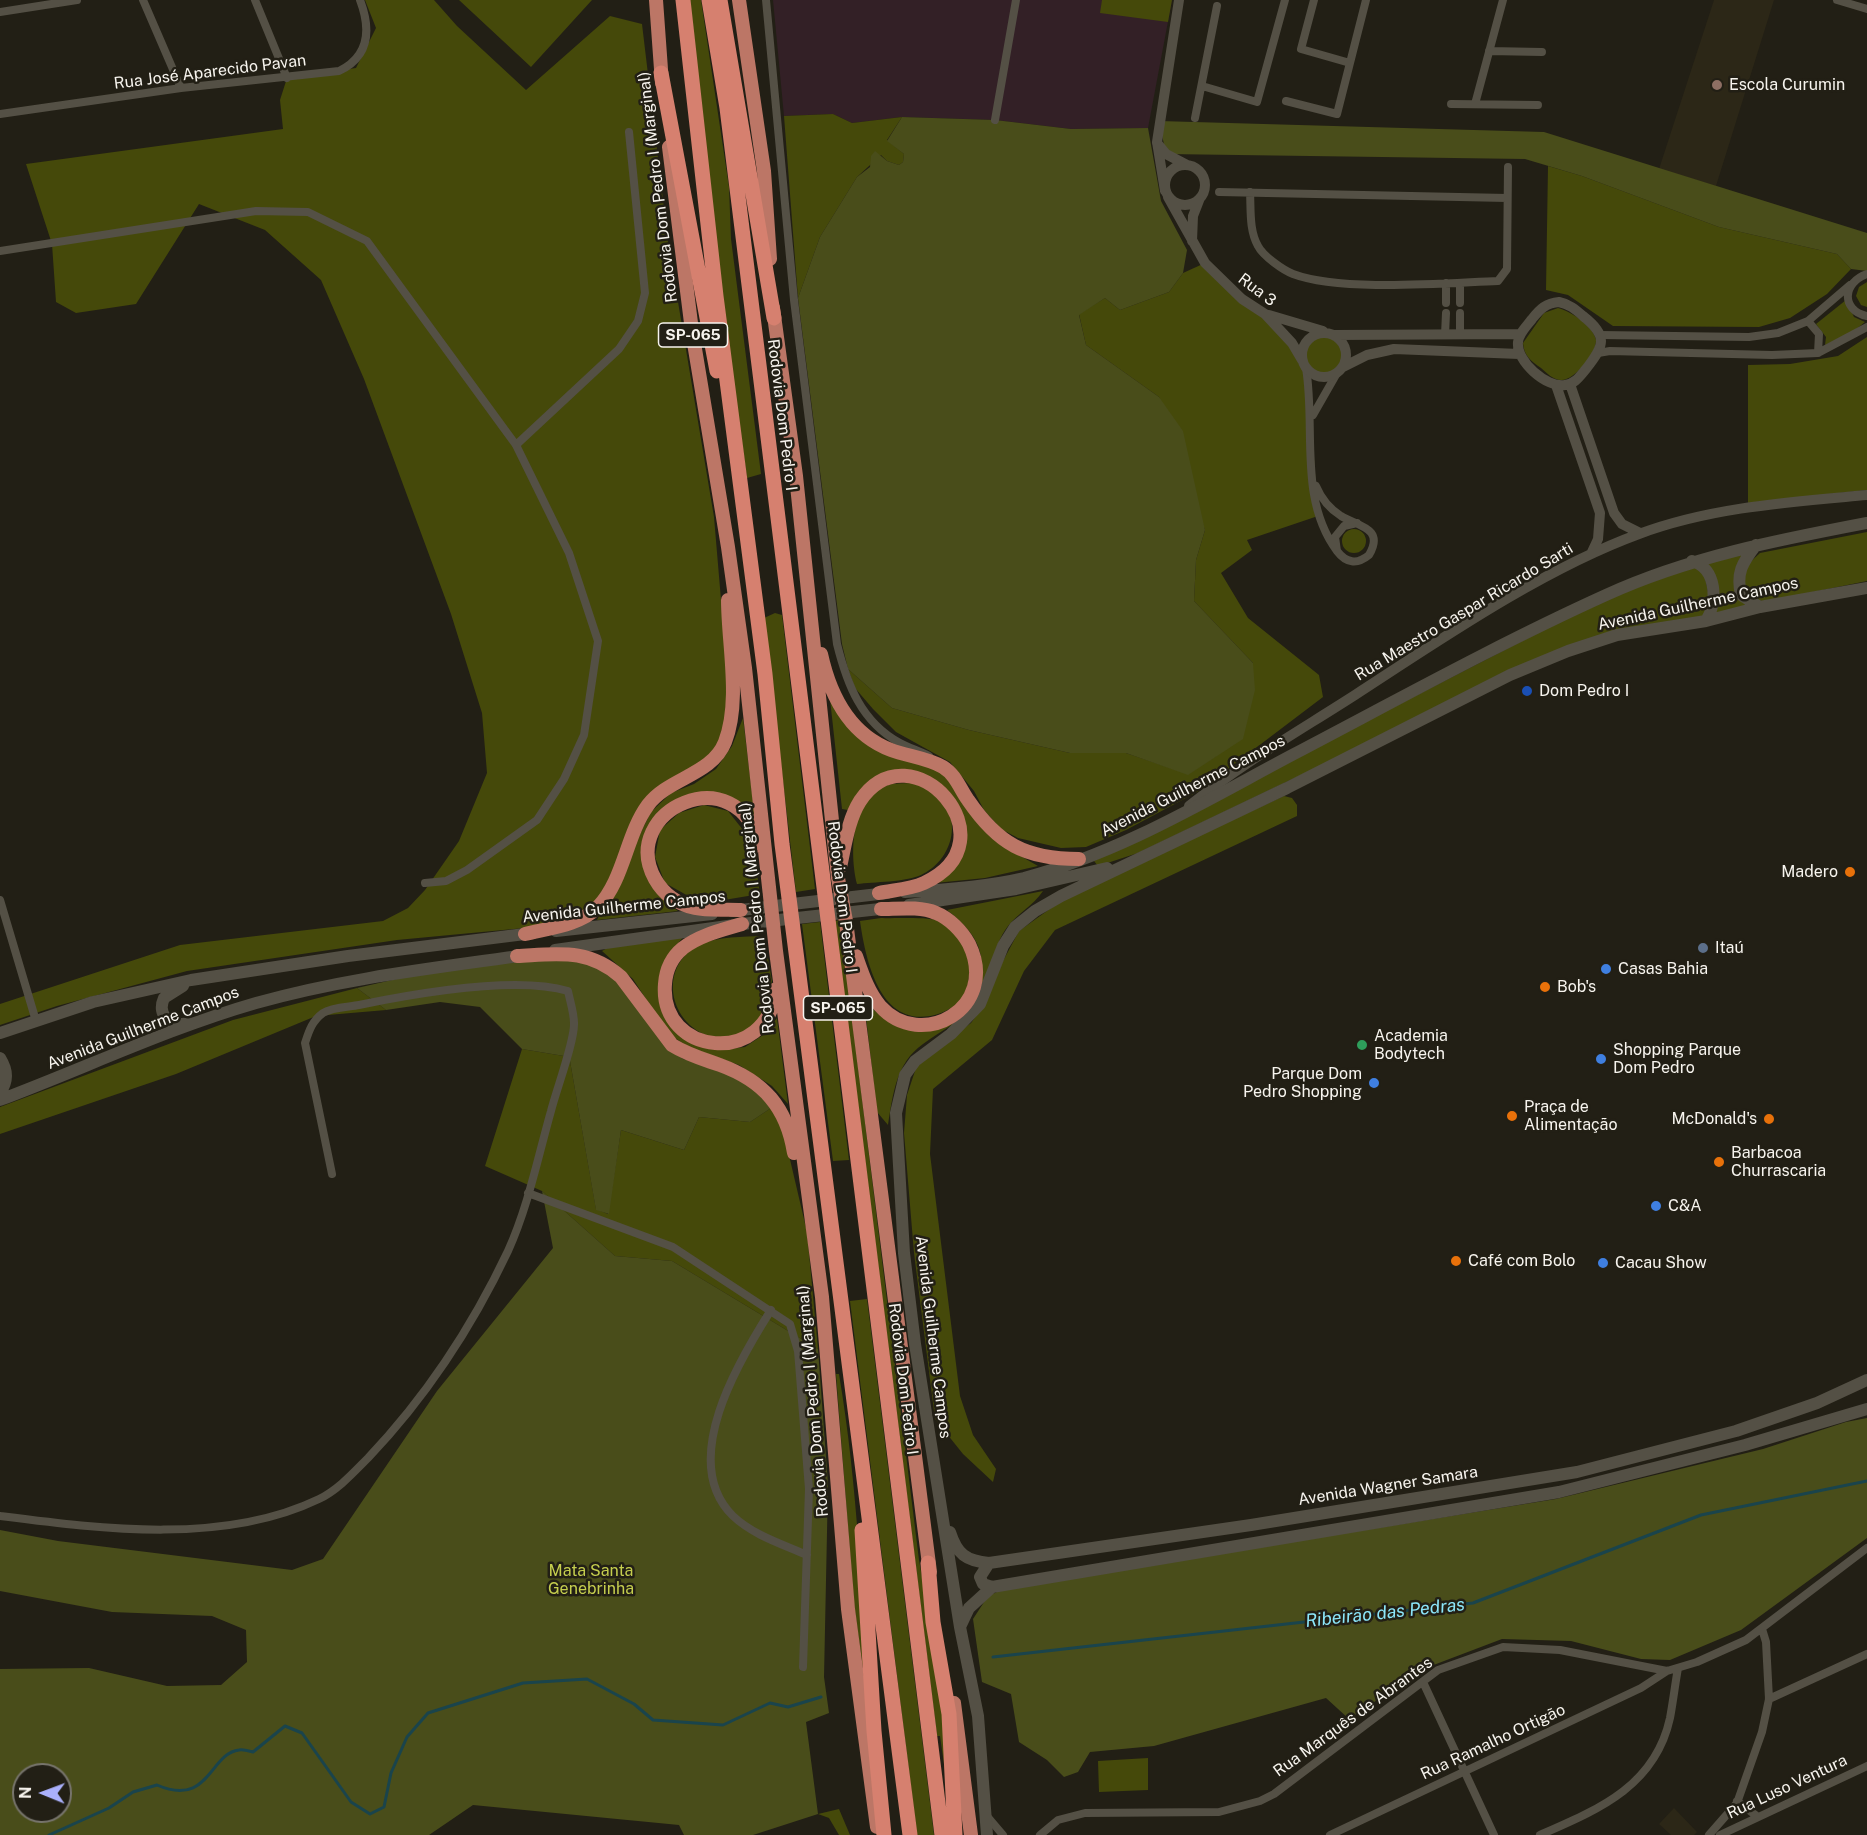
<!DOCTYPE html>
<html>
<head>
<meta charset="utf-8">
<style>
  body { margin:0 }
  #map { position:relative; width:1867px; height:1835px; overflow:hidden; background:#221f15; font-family:"Public Sans",sans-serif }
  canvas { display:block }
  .north { position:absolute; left:12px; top:1763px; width:60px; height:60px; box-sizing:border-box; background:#221f15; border:2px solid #77746c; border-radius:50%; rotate:271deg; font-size:16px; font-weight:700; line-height:24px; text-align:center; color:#f7f4ee }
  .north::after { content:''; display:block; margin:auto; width:21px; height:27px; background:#aab0fb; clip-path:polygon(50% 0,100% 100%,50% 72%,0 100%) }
</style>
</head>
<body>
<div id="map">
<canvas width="1867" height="1835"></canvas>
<div class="north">N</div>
</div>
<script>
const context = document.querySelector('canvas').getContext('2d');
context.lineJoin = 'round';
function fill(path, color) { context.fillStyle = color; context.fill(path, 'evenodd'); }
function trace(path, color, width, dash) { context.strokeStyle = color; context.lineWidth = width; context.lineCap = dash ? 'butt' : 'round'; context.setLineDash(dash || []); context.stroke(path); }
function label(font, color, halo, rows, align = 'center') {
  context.font = font + ' "Public Sans",sans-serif'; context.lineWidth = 5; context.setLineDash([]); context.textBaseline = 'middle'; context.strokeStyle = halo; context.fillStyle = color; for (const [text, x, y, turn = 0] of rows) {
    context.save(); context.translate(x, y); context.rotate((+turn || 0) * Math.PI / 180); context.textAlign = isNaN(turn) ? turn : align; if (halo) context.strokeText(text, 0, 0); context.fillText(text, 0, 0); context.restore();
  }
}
const industrial = new Path2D(`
  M773 0H1172L1148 128 1071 129 995 120 902 117 852 123 833 114 784 116Z`);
const built = new Path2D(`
  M1714 0H1774L1716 186 1659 169Z
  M1674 1808 1697 1832 1694 1835H1671L1659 1824Z`);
const green = new Path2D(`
  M365 0H434L457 26 526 90 610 16 642 24 668 242 714 517 731 718 717 753 656 798 610 889 567 924 397 940 187 971 57 1006 0 1025V1004L180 945 383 921 408 908 425 890 459 841 487 773 482 713 451 614 364 379 321 280 265 230 199 204 136 304 76 313 56 302 52 244 26 164 283 129 280 100 287 78 356 68 376 28Z
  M459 0H592L531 67Z
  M690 0H701L729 187 731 239 761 474 747 478 724 315Z
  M1102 0H1172L1168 22 1100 13Z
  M833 114 852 123 902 117 887 140 904 154 903 162 899 165 887 161 881 155 857 177 820 237 798 298 784 116Z
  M1548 166 1582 176 1719 227 1837 254 1851 269 1827 294 1790 318 1759 327 1613 326 1568 295 1546 290Z
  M1205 263 1262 311 1302 360 1309 385 1318 516 1247 540 1252 550 1221 573 1248 618 1319 675 1323 697 1199 791 1126 830 1086 847 1061 848 1018 838 1001 829 984 810 974 791 950 762 896 732 873 709 855 688 848 669 892 708 969 730 1070 753H1126L1188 774 1216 756 1253 663 1194 601 1196 560 1205 530 1159 397 1086 345 1079 314 1105 298 1120 310 1169 292 1183 273Z
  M1867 282V307L1861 305 1856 296 1859 287Z
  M1846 300 1854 317 1865 322 1850 334 1825 345 1826 337 1816 324Z
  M1558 308C1571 311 1594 327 1596 340 1597 353 1574 381 1561 380 1553 380 1547 373 1541 368 1531 361 1524 356 1523 343L1544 313Z
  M1305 354a19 19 0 1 1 38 0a19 19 0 1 1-38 0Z
  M1867 337V490L1748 503V365L1790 364 1838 356Z
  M1342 541a12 12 0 1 1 24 0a12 12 0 1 1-24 0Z
  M1867 532V581L1764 602 1750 596 1743 581 1747 565 1760 553Z
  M1748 550 1736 567 1751 607 1713 617 1702 562Z
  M1694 564 1704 572 1711 600 1703 619 1562 650 1138 853 1098 866 1094 861 1604 599Z
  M775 613 782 615 815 889 796 892 764 618Z
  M830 699 850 728 940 770 998 843 1038 866 985 878 935 883C1023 826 903 712 848 810L842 809Z
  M743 718 755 818C742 804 730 799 711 798 670 795 661 803 645 841L664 901 678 911 597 920 651 812 671 793 694 784 716 769 732 746Z
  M916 783C922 786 931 789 936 794 964 818 953 860 921 875 906 882 874 882 857 884 849 851 851 794 892 784 900 783 908 783 916 783Z
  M1284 796 1292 798 1297 805V816L1055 930 1024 971 992 1040 933 1089 930 1154 960 1396 973 1435 996 1469 993 1482 963 1454 935 1419 914 1253 904 1133 907 1095 916 1068 935 1049 971 1023 984 1005 995 976 1019 931 1068 896Z
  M704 805 728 811 747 835 753 846 760 894 724 900 690 897 665 883 655 857 660 830 679 813Z
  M1043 891C1033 906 1018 913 1008 926 991 947 989 989 974 1006 959 1022 941 1031 923 1044 896 1063 893 1094 888 1125L877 1112 864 1000C907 1046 925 1029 973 1004 989 960 984 939 947 910Z
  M881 918C895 919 931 916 942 922 975 939 972 969 965 999 957 1004 949 1010 941 1013 882 1034 866 964 860 921Z
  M840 920 919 1560 942 1691 948 1792 940 1736H937L835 921Z
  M820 922 849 1160 833 1161 802 924Z
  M685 935 674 948 661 1002 700 1045 722 1050 745 1047 763 1035 777 1018 788 1104 772 1086 739 1065 688 1047 668 1033 633 979 602 951 609 947Z
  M764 936 772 981 762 1019C754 1025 744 1036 735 1037 678 1048 648 972 699 945 718 936 743 937 764 936Z
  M357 988 386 1010 316 1016 176 1074 0 1134V1107L233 1020Z
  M522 1049 564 1056 570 1061 596 1209 608 1214 621 1130 684 1150 699 1117 750 1122 777 1104 807 1232 818 1349 672 1261 615 1256 542 1191 485 1166Z
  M867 1299 934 1835H917L850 1301Z
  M836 1374H839C858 1487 862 1600 869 1713L854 1604Z
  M1148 1758V1790L1099 1792 1098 1761Z
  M839 1809 850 1835H839L829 1818 818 1814Z`);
const forest = new Path2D(`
  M902 117 995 120 1071 129 1148 128 1161 201 1187 250 1183 273 1169 292 1120 310 1105 298 1079 315 1086 345 1159 397 1183 431 1205 530 1196 560 1194 601 1253 663 1255 690 1243 739 1188 775 1126 753H1070L969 730 892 708 848 669 842 644 798 298 820 237 857 177 870 167 871 156 875 151 887 161 899 165 903 162 904 154 887 141Z
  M1159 121 1544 132 1867 233V271L1851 269 1837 254 1719 227 1582 176 1525 159 1166 154Z
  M589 957 621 977 683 1059 727 1068 777 1104 750 1122 699 1117 684 1150 621 1130 609 1214 596 1210 570 1061 564 1056 522 1049 480 1007 440 1002 386 1010 357 988 471 962Z
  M542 1191 615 1256 672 1261 818 1349 828 1484 824 1677 829 1713 806 1722 818 1814 753 1835H684L679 1825 473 1805 429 1835H0V1669L89 1668 167 1686 221 1685 247 1662 246 1630 212 1616 112 1612 0 1591V1530L58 1541 292 1570 323 1559 437 1391 553 1248ZM24 1775H60V1811H24Z
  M1867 1418V1538L1741 1630 1670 1660 1641 1659 1571 1641 1502 1639 1423 1669 1349 1719 1326 1698 1154 1746 1090 1752 1078 1772 1064 1777 1047 1760 1019 1742 1011 1694 982 1682 973 1619 988 1596 1006 1588 1556 1499 1763 1449 1846 1422Z`);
const stream = new Path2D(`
  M993 1657 1473 1603 1701 1515 1867 1481
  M49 1835 109 1808 133 1792 157 1785C209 1808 210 1753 239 1750 243 1749 249 1751 253 1752L285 1726 302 1733 351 1802 370 1814 384 1807 391 1773 407 1737 428 1713 523 1683 587 1679 634 1704 653 1720 723 1725 770 1703 788 1707 821 1697`);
const minor = new Path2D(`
  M143 0 181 88
  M255 0 287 78
  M766 0 794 300 837 644C847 684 861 722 900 743 909 748 920 751 929 756
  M1314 0 1301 49 1350 63
  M1837 0 1867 9
  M0 12 77 0
  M1489 51 1542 52
  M1202 86 1257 102 1285 0
  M1286 101 1337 114 1366 0
  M1451 104 1538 105
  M1475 104 1503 0
  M0 114 181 88 339 71C370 56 371 29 360 0
  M1195 118 1217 6
  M995 120 1016 0
  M1219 192 1507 198
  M1250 192C1251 210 1249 230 1258 246 1263 256 1283 270 1293 274 1341 292 1445 283 1498 281L1507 269 1508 167
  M0 251 256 211 308 212 367 241 516 445 569 553 598 641 584 735 564 779 537 820 467 870 446 881 425 883
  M1867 274C1843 282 1840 310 1867 316
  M1460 283V303
  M1446 303V283
  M1808 321 1819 334 1818 353
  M1445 335 1446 313
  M1460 335V313
  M1600 335 1749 337 1778 333 1808 321 1850 285
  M1598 353 1610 351 1772 355 1818 353 1867 327
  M1306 368C1316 428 1298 499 1337 551
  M1313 415 1337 373
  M516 445 619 349 638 321 645 293 629 132
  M1316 486C1321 498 1330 509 1341 516 1358 526 1385 528 1369 555 1357 565 1346 563 1337 551L1335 537 1344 526 1357 523
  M0 900 36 1021
  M528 1193 673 1247 790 1324 798 1351 809 1489 803 1667
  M771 1310C738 1362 678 1462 733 1516 753 1535 782 1544 807 1555
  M0 1516C102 1529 224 1545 319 1499 338 1490 354 1472 368 1458 425 1398 473 1325 508 1251 528 1207 538 1157 551 1111 556 1091 575 1040 574 1023 574 1013 570 1001 568 991 516 976 413 994 359 1005 349 1007 332 1007 323 1013 312 1021 309 1031 305 1043L332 1174
  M1423 1682 1494 1835
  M1769 1699 1867 1654
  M1737 1801 1758 1817
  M986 1815 1003 1835
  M1040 1835 1058 1820 1085 1813 1219 1812 1260 1801 1274 1794 1438 1670 1503 1647 1560 1650 1667 1671 1697 1662 1746 1640 1867 1548
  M1330 1835 1641 1688 1667 1671
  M1540 1835C1597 1810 1655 1787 1670 1718 1673 1702 1675 1685 1678 1668
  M1709 1835 1737 1803 1762 1732 1769 1699 1766 1642 1762 1629
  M1720 1835 1867 1766`);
const tertiary = new Path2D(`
  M1157 143 1166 154 1187 165
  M1165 185a20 20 0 1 1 40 0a20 20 0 1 1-40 0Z
  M1165 191 1157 142 1179 0
  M1168 197 1205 263 1242 299 1265 314 1292 343 1302 360
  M1192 241 1193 216 1200 198
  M1559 302C1569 304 1575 309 1583 316 1608 336 1605 345 1586 369 1580 376 1575 384 1565 385 1546 388 1516 361 1518 342 1519 333 1527 326 1532 319 1540 309 1546 303 1559 302Z
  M1269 315 1323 331
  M1302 355a22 22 0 1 1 44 0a22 22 0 1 1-44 0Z
  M1334 335 1520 334
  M1343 367 1367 355 1394 349 1519 354
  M1570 384 1614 513 1622 524 1640 533
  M1556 385 1600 513 1598 539 1591 554
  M1189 806C1241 764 1299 731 1355 695 1441 639 1543 569 1639 534 1711 507 1791 502 1867 495`);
const secondary = new Path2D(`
  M1756 545C1742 563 1736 573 1741 595L1760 607
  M1692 561C1717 568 1718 602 1706 621
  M905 892C944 890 985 887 1024 878 1120 853 1207 800 1294 754 1397 700 1500 643 1606 595 1689 557 1778 540 1867 523
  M909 905 1016 889 1107 868
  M732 911 887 893
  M556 931 712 914
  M555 950 742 924 889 908
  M183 986 164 998C156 1016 171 1027 189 1023
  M0 1033 93 1002 191 980 348 956 533 933
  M0 1058C8 1071 8 1081 0 1093
  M0 1100C85 1068 169 1028 256 1003 345 978 435 968 526 955
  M950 1532C957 1554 966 1561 989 1563L1251 1525 1577 1472 1736 1431 1817 1403 1867 1380
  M989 1563 980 1577 983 1584 992 1587
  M960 1627 969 1608 992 1587 1559 1492 1745 1445 1867 1409
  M987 1835 978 1716 960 1627 915 1344 904 1253 896 1113 905 1075 915 1061 951 1034 980 1004 1003 946 1015 927 1035 911 1061 896 1287 788 1510 675 1568 651 1617 635 1706 621 1760 607 1867 588`);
const trunk = new Path2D(`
  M656 0 662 83
  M739 0 764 171 770 259
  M669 147 692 331 728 547 745 668 776 951 822 1297 848 1609 877 1827
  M773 308 796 476 838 878 846 921 930 1572
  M821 654C830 695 849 734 891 750 907 756 928 758 943 767 956 775 960 789 968 800 998 844 1025 859 1079 859
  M840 867C845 845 848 820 860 801 911 725 1016 841 924 883 911 889 894 890 879 893
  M741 910C726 909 709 911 695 908 677 904 664 895 655 879 617 810 738 755 760 846
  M742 924C722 930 700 935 683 948 672 957 666 969 665 984 659 1056 768 1068 776 989
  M525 934C549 928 580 925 598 907 624 880 626 835 648 805 668 778 712 775 725 742 741 701 728 644 728 600
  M517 956C558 954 588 948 621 977L672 1045C688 1055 703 1059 720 1065 764 1081 787 1108 794 1153
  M856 956C862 973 868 992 880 1006 921 1052 1000 1008 969 944 962 931 949 918 936 913 920 906 897 909 881 909
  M954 1703 971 1835`);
const motorway = new Path2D(`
  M683 0 716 296 765 674 782 844 910 1835
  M709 0 727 108 942 1835
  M720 0 774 318
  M661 73 717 371
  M862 1530 874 1731 884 1835
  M928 1563 933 1622 949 1714 955 1835`);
const markers = [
  [1717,85,6,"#8d6e63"],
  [1527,691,6,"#1a4fb4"],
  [1850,872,6,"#e8710a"],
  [1703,948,6,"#5c6f8a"],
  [1606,969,6,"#3f7fe0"],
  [1545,987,6,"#e8710a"],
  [1362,1045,6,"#2e9e5b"],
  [1601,1059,6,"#3f7fe0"],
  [1374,1083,6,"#3f7fe0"],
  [1512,1116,6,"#e8710a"],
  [1769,1119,6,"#e8710a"],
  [1719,1162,6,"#e8710a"],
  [1656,1206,6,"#3f7fe0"],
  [1456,1261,6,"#e8710a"],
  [1603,1263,6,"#3f7fe0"]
];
const shields = [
  [693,335,69],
  [838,1008,69]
];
const shieldNames = [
  ["SP-065",693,335],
  ["SP-065",838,1008]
];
const streetNames = [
  ["Rua José Aparecido Pavan",210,72,-7],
  ["Rodovia Dom Pedro I (Marginal)",658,187,-97],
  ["Rua 3",1257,290,37],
  ["Rodovia Dom Pedro I",782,415,83],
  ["Avenida Guilherme Campos",1698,604,-12],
  ["Rua Maestro Gaspar Ricardo Sarti",1464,612,-31],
  ["Avenida Guilherme Campos",1193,786,-27],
  ["Rodovia Dom Pedro I",842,897,83],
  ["Avenida Guilherme Campos",624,907,-6],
  ["Rodovia Dom Pedro I (Marginal)",757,918,-96],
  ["Avenida Guilherme Campos",143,1028,-21],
  ["Avenida Guilherme Campos",933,1337,83],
  ["Rodovia Dom Pedro I",903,1379,83],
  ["Rodovia Dom Pedro I (Marginal)",813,1401,-95],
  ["Avenida Wagner Samara",1388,1486,-9],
  ["Rua Marquês de Abrantes",1353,1717,-36],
  ["Rua Ramalho Ortigão",1493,1742,-25],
  ["Rua Luso Ventura",1787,1787,-25]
];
const poiNames = [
  ["Escola Curumin",1729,85],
  ["Dom Pedro I",1539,691],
  ["Madero",1838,872,"right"],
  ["Itaú",1715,948],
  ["Casas Bahia",1618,969],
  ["Bob's",1557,987],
  ["Academia",1374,1036],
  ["Bodytech",1374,1054],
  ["Shopping Parque",1613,1050],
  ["Dom Pedro",1613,1068],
  ["Parque Dom",1362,1074,"right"],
  ["Pedro Shopping",1362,1092,"right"],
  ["Praça de",1524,1107],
  ["Alimentação",1524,1125],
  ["McDonald's",1757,1119,"right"],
  ["Barbacoa",1731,1153],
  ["Churrascaria",1731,1171],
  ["C&A",1668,1206],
  ["Café com Bolo",1468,1261],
  ["Cacau Show",1615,1263]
];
const parkNames = [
  ["Mata Santa",591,1571],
  ["Genebrinha",591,1589]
];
const waterNames = [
  ["Ribeirão das Pedras",1385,1613,-6]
];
fill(industrial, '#332026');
fill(built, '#2c2717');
fill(green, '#45490a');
fill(forest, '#494d1a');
trace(stream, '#1a444c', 3);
trace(minor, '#545045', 8);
trace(tertiary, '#545045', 10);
trace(secondary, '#545045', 12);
trace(trunk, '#bc7666', 14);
trace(motorway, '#d6806f', 15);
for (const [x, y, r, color] of markers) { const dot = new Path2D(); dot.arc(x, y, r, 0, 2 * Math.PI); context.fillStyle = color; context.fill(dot); trace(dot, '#221f15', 2); }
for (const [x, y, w] of shields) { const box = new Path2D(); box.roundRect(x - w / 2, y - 12, w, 24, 4.5); context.fillStyle = '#221f15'; context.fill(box); trace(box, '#f7f4ee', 1.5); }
label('bold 15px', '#f7f4ee', null, shieldNames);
label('16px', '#f7f4ee', '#221f15', streetNames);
label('16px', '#f7f4ee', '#221f15', poiNames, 'left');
label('16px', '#c5ce4e', '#221f15', parkNames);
label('italic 18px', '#8ce6f9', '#221f15', waterNames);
</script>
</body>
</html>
